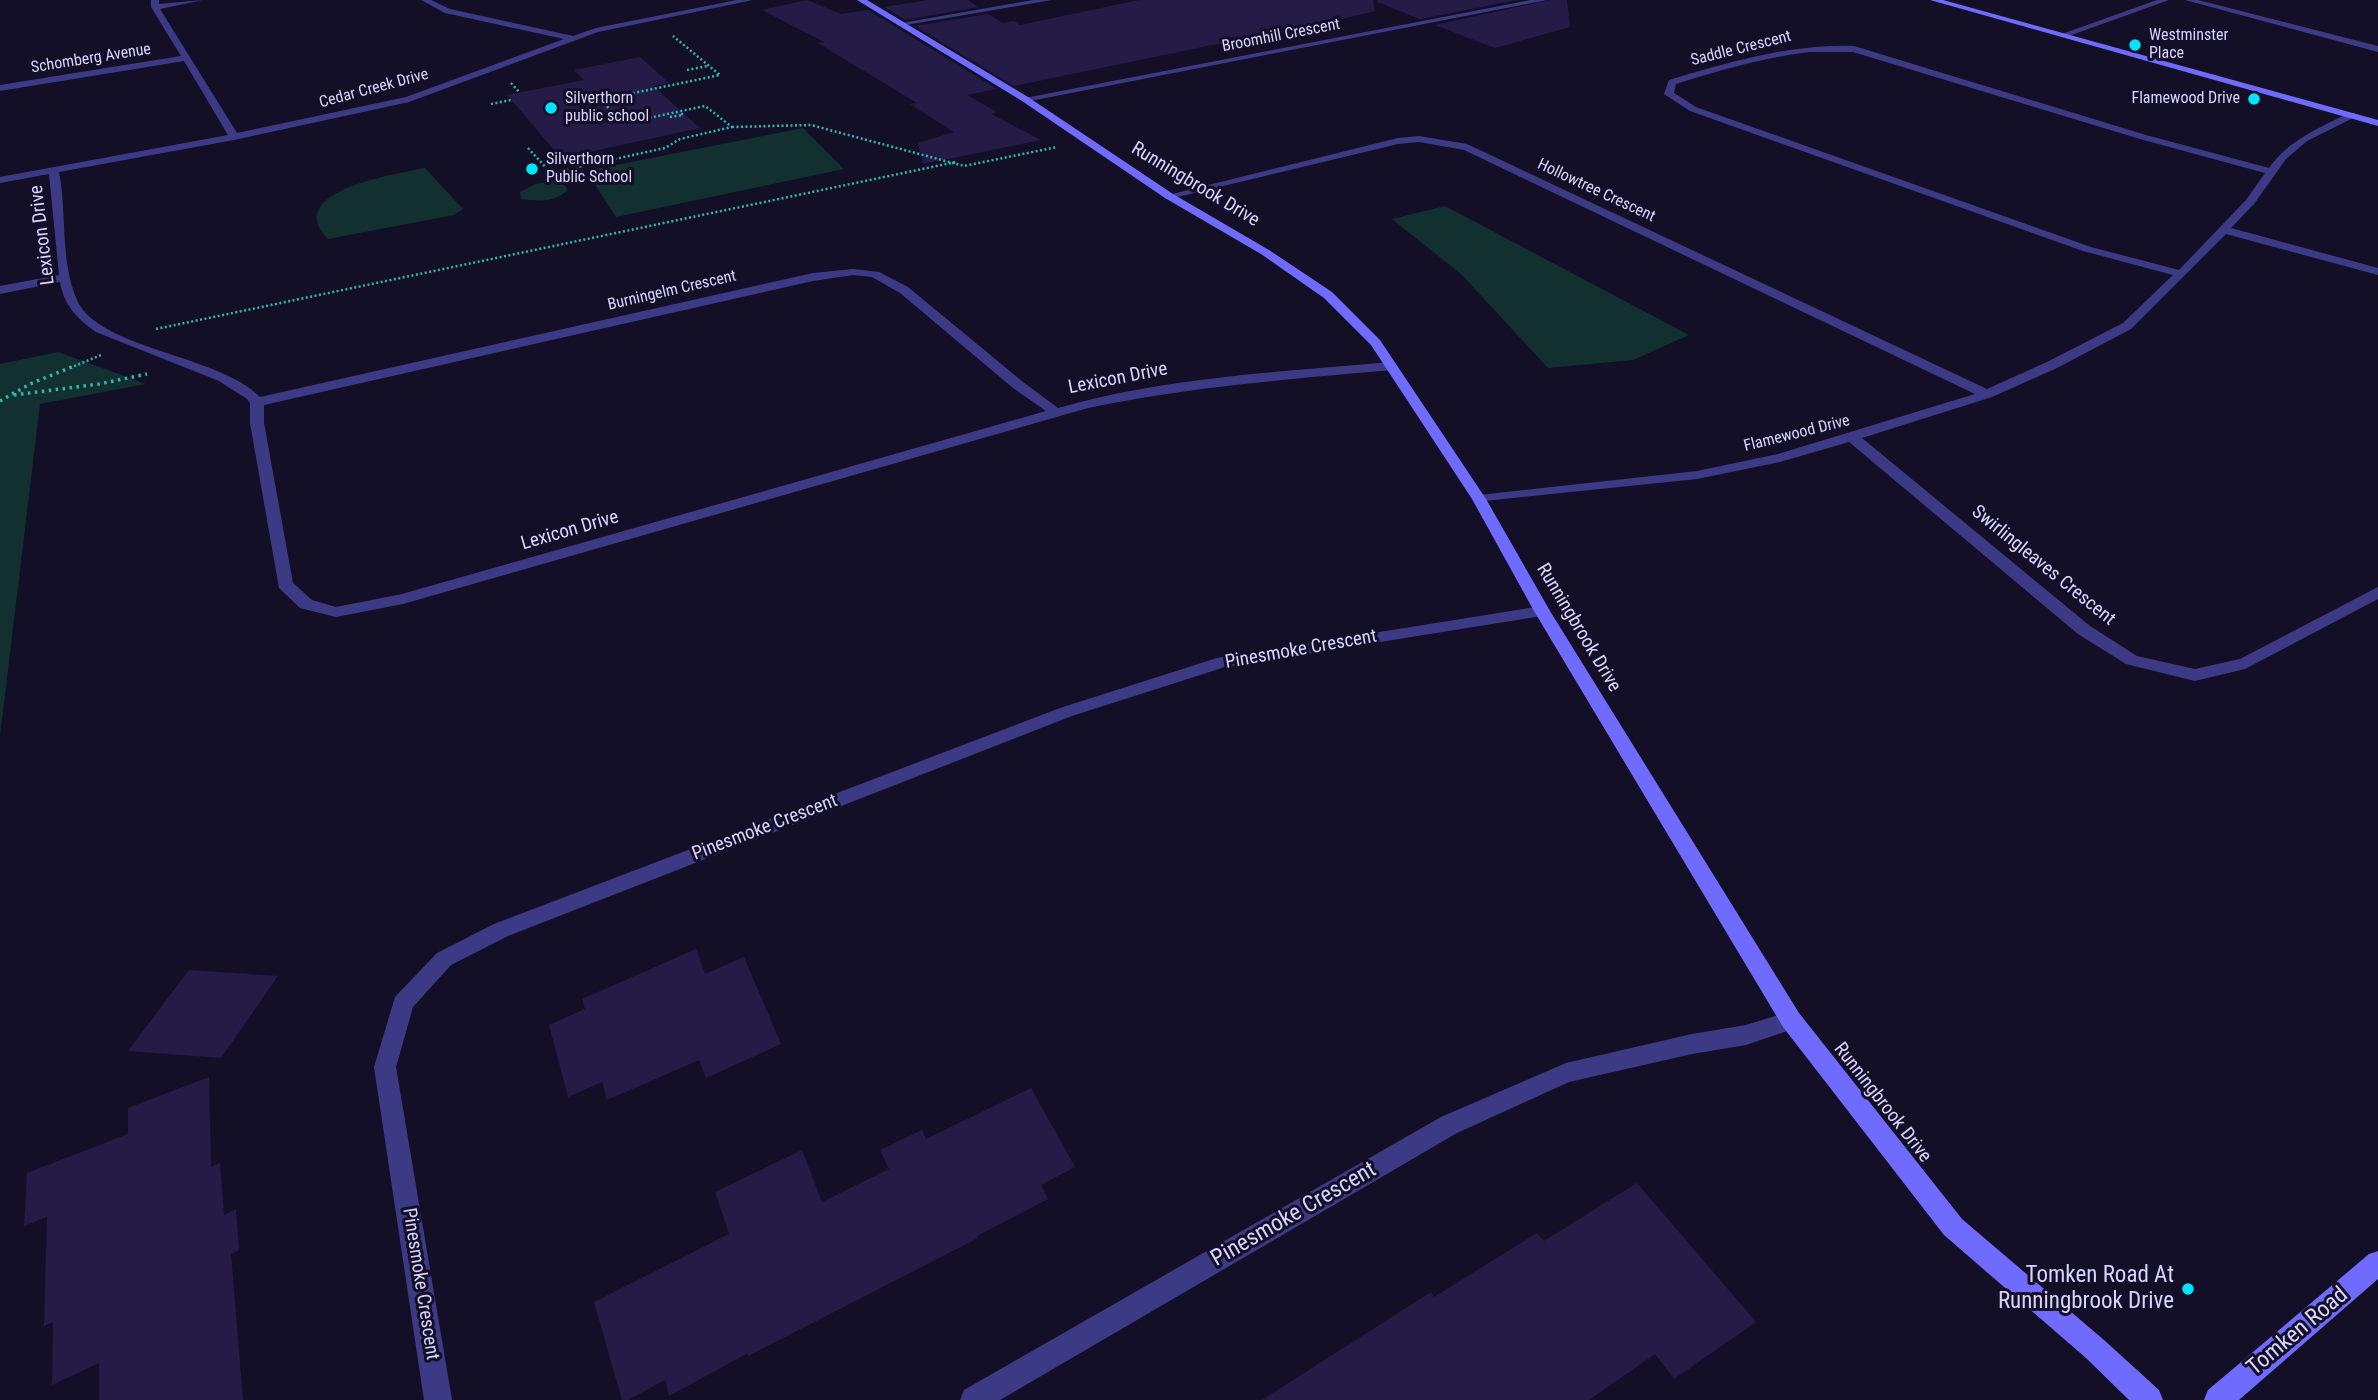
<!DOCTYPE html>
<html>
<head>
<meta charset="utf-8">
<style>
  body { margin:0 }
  canvas { display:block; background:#130f26 }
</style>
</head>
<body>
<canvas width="2378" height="1400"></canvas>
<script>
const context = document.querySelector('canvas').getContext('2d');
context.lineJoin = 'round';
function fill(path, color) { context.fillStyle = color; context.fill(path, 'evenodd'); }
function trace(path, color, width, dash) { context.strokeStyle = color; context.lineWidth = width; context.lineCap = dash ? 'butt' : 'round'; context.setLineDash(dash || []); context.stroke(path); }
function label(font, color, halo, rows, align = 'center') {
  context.font = font + ' "Roboto Condensed",sans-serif'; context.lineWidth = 6; context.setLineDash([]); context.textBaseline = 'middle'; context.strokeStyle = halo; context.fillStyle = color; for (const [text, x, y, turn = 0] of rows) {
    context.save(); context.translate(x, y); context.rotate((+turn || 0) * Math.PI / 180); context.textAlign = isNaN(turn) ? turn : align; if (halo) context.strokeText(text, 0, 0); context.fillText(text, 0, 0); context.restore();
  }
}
const green = new Path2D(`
  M803 128 844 169 616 217 586 171Z
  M425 168 463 209 454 215 328 239C281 191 396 174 425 168Z
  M556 181 564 184 568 190C553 203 540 201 521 199L520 192 535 184Z
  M1445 206 1689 335 1633 360 1548 368 1461 274 1392 219Z
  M58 352 146 384 40 404 0 736V364Z`);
const building = new Path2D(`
  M807 0 841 14 868 10 997 89 967 95 997 112 991 114 1041 140 923 164 918 143 954 132 910 104 917 103 818 43 824 42 762 10Z
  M928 0H968L978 7 905 20 884 7Z
  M1139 0H1373L1375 11 1297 30 1212 45 1014 86 915 26 988 14 1003 23 1014 21 1020 25Z
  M1378 0H1517L1420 19 1377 2Z
  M1550 0H1567L1570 27 1495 48 1435 25Z
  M640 57 669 83 653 86 700 128 561 158 507 95 584 80 574 70Z
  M696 949 705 974 744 957 781 1044 706 1078 699 1060 607 1100 602 1082 568 1097 549 1025 585 1009 582 999Z
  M189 970 278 976 221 1058 128 1051Z
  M209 1077 211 1167 220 1163 224 1215 236 1209 239 1250 231 1254 243 1400H99V1363L52 1385 53 1322 44 1326 47 1217 24 1226 27 1173 128 1134V1108Z
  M1031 1088 1075 1167 1041 1185 1048 1199 977 1236 978 1238 748 1356V1353L669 1396 665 1380 628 1400H622L594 1302 729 1234 715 1192 802 1150 822 1202 889 1169 880 1150 922 1130 926 1139Z
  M1637 1183 1756 1322 1674 1379 1655 1354 1589 1400H1262L1431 1292 1434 1297 1537 1233 1544 1241Z`);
const pathFar1 = new Path2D(`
  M687 70 708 66
  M511 83 520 93
  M491 104 511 100
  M670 117 683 115 680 112
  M732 127 811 125 964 166 1057 147
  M528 148 551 173 665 148 680 139 732 127 705 106 625 123 600 100 720 75 673 36
  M156 329 956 162
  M70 368 101 355`);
const path = new Path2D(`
  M14 395 99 384 147 374
  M0 401 30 384 74 366`);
const street = new Path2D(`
  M151 0H159V4L203 0 160 9 237 133 406 97 564 39 445 13 421 0H431L450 9 573 36 596 28 737 0H753L598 32 409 102 234 140 59 172C67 213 60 261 77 300 98 349 220 355 260 397L813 273 853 269 879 272 908 287 1023 382 1058 408C1167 377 1280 372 1392 362L1398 366 1392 370C1290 379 1189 387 1088 408L403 604 336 617 300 608 279 588 250 423V403L247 399 219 381 96 332C76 318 64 305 60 282L0 294V286L59 275 49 174 0 183V177L228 135 184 61 0 91V85L181 56 151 7ZM853 275 872 277 900 293 1013 388 1046 411 402 594 336 607 312 600 293 583 264 423V405L813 281Z
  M1033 0H1052L900 26 896 24Z
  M1531 0H1547L1025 102 1020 99Z
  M2157 0H2169L2066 37 2059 35Z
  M2185 0H2198L2378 46V52Z
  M1854 46 2146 135 2269 168C2289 140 2319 128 2349 113H2355V117L2307 141 2286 159 2254 204 2231 228 2378 268V275L2226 234 2131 329 2057 368 1992 397 1862 438 2090 626 2137 656 2195 669 2240 659 2378 587V599L2245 669 2195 681 2126 664 2078 634 1849 442 1780 462 1697 479 1474 502 1472 499 1474 496 1479 495 1697 471 1778 454 1975 394 1464 150 1419 142 1398 144 1169 199 1164 196 1398 138 1419 136 1467 144 1987 389 2047 362 2123 323 2173 275 2083 251 1690 111 1664 94 1669 80C1730 62 1790 44 1854 46ZM1809 52H1853L2140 139 2265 173 2246 200 2179 270 2091 247 1696 107 1674 93 1676 84C1720 70 1763 58 1809 52Z
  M1542 606 1550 611 1548 615 1225 667 1072 716 508 936 451 965 413 1007 396 1067 452 1400H424L374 1067 395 997 437 953 494 924 1060 708 1217 658Z
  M1791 1011 1799 1013 1802 1020 1799 1027 1746 1045 1692 1054 1569 1082 1457 1133 1000 1400H960L964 1390 1441 1117 1566 1063 1692 1034 1746 1025Z`);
const secondary = new Path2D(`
  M857 0H867L1028 97 1173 194 1269 250 1332 292 1380 340 1486 499 1550 611 1799 1013 1962 1219 2104 1340 2159 1390 2163 1400H2129L2086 1358 1944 1235 1783 1027 1534 611 1472 499 1371 345 1324 298 1261 254 1165 198 1022 101Z
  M1930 0H1943L2378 120V126Z
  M2378 1251V1279L2239 1400H2204L2208 1390 2369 1254Z`);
const markers = [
  [2135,45,7,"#00e5ff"],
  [2254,99,7,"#00e5ff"],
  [551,108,7,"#00e5ff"],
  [532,169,7,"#00e5ff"],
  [2188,1289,7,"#00e5ff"]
];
const farStreetnames = [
  ["Broomhill Crescent",1281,36,-11],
  ["Saddle Crescent",1741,49,-14],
  ["Schomberg Avenue",91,59,-9],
  ["Cedar Creek Drive",374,89,-15],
  ["Hollowtree Crescent",1596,191,25],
  ["Burningelm Crescent",672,291,-13],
  ["Flamewood Drive",1797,434,-14]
];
const farPoinames = [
  ["Westminster",2149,36],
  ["Place",2149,54],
  ["Silverthorn",565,99],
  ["public school",565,117],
  ["Flamewood Drive",2240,99,"right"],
  ["Silverthorn",546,160],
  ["Public School",546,178]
];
const streetNames = [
  ["Runningbrook Drive",1195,185,31],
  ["Lexicon Drive",43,235,-97],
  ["Lexicon Drive",1118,379,-11],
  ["Lexicon Drive",570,531,-16],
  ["Swirlingleaves Crescent",2043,566,39],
  ["Runningbrook Drive",1578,628,59],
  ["Pinesmoke Crescent",1301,650,-10],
  ["Pinesmoke Crescent",765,828,-21],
  ["Runningbrook Drive",1882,1103,52],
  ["Pinesmoke Crescent",420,1284,81]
];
const nearStreetnames = [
  ["Pinesmoke Crescent",1294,1215,-30],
  ["Tomken Road",2298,1332,-40]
];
const nearPoinames = [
  ["Tomken Road At",2174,1276],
  ["Runningbrook Drive",2174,1302]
];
fill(green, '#12302f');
fill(building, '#241b47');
trace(pathFar1, '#2fb8b0', 2.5, [2, 2.5]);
trace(path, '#2fb8b0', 3.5, [2.5, 4.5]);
fill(street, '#3d3a85');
fill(secondary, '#6f6bff');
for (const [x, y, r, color] of markers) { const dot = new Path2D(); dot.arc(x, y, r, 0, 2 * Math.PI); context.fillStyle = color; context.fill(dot); trace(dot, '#130f26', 2.5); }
label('16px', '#d9d4ff', '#130f26', farStreetnames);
label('16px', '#d9d4ff', '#130f26', farPoinames, 'left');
label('19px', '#d9d4ff', '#130f26', streetNames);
label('23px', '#d9d4ff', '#130f26', nearStreetnames);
label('23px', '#d9d4ff', '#130f26', nearPoinames, 'right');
</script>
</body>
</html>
